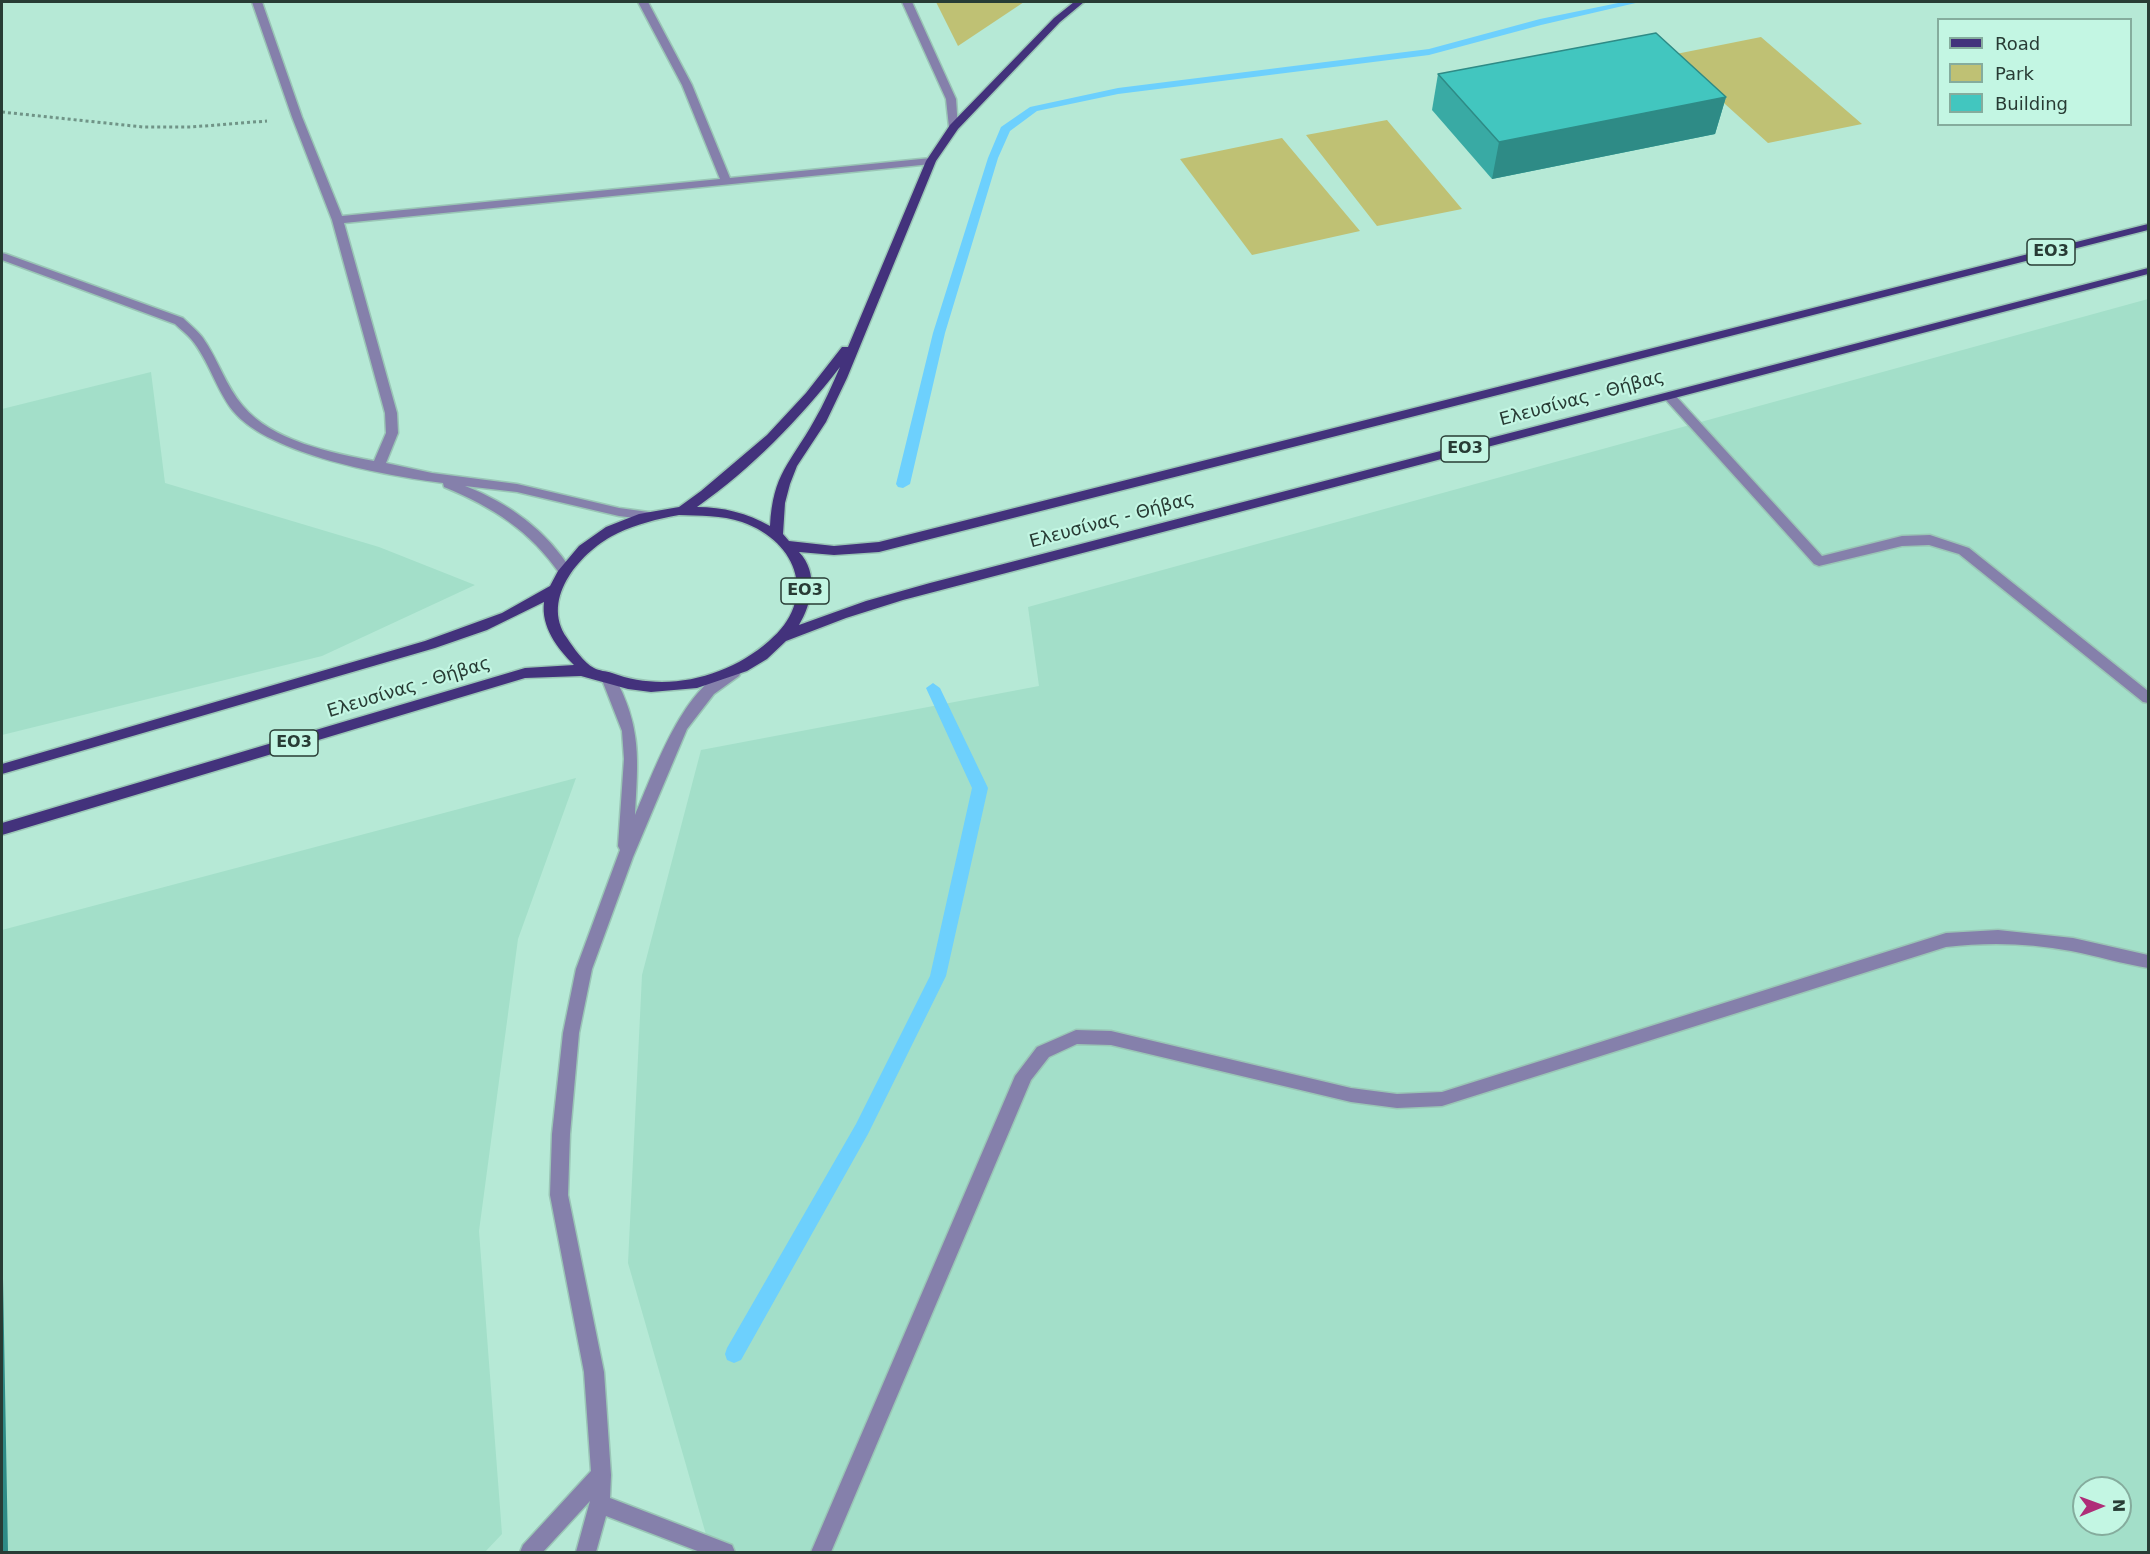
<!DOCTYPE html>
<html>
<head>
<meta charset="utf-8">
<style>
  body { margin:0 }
  #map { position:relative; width:2150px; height:1554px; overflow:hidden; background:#b6e9d6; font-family:"DejaVu Sans",sans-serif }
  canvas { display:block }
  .frame { position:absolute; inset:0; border:3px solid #283c35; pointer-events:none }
  .legend { position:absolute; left:1937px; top:18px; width:195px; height:108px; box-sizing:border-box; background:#c3f6e3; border:2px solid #85ac9d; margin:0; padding:8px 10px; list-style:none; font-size:18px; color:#283c35 }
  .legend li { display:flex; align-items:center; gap:12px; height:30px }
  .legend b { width:30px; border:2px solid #85ac9d }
  .north { position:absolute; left:2072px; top:1476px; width:60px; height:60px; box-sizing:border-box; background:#c3f6e3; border:2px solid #85ac9d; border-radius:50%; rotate:89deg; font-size:16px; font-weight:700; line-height:24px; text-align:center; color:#283c35 }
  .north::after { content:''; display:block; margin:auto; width:21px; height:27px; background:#af2d78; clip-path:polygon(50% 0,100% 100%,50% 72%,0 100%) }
</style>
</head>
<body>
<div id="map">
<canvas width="2150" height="1554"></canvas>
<div class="frame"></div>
<ul class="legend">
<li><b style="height:8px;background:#43327c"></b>Road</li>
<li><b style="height:16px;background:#bfc174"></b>Park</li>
<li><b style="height:16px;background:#42c6bf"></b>Building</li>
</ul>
<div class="north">N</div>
</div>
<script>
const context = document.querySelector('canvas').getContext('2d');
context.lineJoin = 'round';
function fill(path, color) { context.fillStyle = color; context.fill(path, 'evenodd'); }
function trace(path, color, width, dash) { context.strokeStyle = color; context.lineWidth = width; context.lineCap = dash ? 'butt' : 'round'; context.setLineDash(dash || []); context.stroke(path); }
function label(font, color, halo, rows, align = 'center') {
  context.font = font + ' "DejaVu Sans",sans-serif'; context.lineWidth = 4.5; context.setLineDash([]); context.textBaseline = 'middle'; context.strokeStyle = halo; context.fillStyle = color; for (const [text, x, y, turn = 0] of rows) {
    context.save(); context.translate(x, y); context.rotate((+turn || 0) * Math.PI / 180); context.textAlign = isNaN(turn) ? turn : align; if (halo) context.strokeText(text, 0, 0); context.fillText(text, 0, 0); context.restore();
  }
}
const built = new Path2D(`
  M2148 299V1552H711L628 1263 642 975 701 750 1039 686 1028 607ZM2084 1488H2120V1524H2084Z
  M151 372 165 483 379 547 475 585 322 656 2 735V409Z
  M576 778 518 939 479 1231 502 1534 485 1552H2V930Z`);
const green = new Path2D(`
  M936 2H1024L958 46Z
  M1761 37 1862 124 1768 143 1671 55Z
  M1387 120 1462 209 1377 226 1306 135Z
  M1282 138 1360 231 1252 255 1180 159Z`);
const stream = new Path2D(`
  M1623 2H1640L1541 25 1429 55 1118 94 1037 111 1010 131 998 158 945 333 910 484 903 488 898 487 896 484 933 333 988 158 1001 127 1030 107 1118 88 1429 49 1540 19Z
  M933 683 940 688 988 788 946 976 868 1134 741 1360 734 1363 727 1360 725 1354 727 1348 856 1124 930 976 972 788 926 688Z`);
const path = new Path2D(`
  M2 112 143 127H191L267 121`);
const minor = new Path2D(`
  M252 2H262L302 117 342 216 720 179 682 85 638 2H648L692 85 730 178 931 158 936 161 931 164 344 223 397 413 398 433 386 463 432 473 517 484 619 508 656 513 658 516 656 519 651 520 619 516 517 492 465 486C509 503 546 530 572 571L570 574H560C530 531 493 507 444 487L443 483C388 476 269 455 233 411 216 390 209 360 191 339 187 334 180 329 175 324L2 260V253L6 254 183 318C190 325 198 331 203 338 218 359 226 387 243 406 272 441 332 453 374 461L386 433 385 413 332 220 292 117Z
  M902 2H912L956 99 958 129 954 130 949 127 946 99Z
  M1669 392 1673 393 1822 556 1902 536 1930 535 1969 548 2148 691V703L2143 702 1959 554 1929 545 1902 546 1819 566 1814 564 1665 399 1663 396Z
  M734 667 739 668 741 672 739 676 714 694 687 729 633 857 592 969 579 1033 570 1134 568 1195 604 1372 611 1475 610 1498 732 1545 735 1552H700L606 1516 596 1552H576L590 1501 543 1552H520L523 1545 591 1471 584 1372 550 1195 552 1134 563 1033 576 969 620 850 618 846 624 759 622 731 602 680 604 676H614C642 727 638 760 635 815 654 772 684 682 734 667Z
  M1998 930 2073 938 2148 955V968C2123 964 2097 956 2071 951 2029 943 1988 942 1946 947L1442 1106 1397 1108 1351 1102 1111 1045 1077 1044 1049 1057 1031 1080 831 1552H811L1015 1076 1037 1047 1076 1030 1111 1031 1351 1088 1397 1094 1442 1092 1946 933Z`);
const major = new Path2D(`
  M1074 2H1084L1060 22 958 129 936 161 847 378 826 422 797 466 790 484 785 503 783 534 789 541 834 546 879 542 2148 224V230L879 552 834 555 799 552C819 573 812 603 799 625L866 601 930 583 2148 268V274L903 600 846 618 786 641 767 659 747 671 697 688 651 692 628 689 581 676 525 678 2 835V823L525 668 574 665C557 648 541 627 544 602L487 630 435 648 2 774V764L425 641 502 613 550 586 558 571 579 546 606 527 639 514 679 507 701 491 767 435 806 393 842 347H848L926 161 950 125 1054 18ZM840 367C832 385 824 404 814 421 790 464 773 473 770 526 747 513 723 507 697 507 752 468 799 420 840 367ZM679 515C700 516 721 515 742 522 799 542 818 600 769 641 727 678 665 693 612 673 606 671 599 671 594 668 584 663 573 647 567 638 539 598 582 550 618 533 637 524 657 519 679 515Z`);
const wall = new Path2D(`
  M1438 74 1726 97 1715 134 1492 179 1432 110Z`);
const shadedWall = new Path2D(`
  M1726 97 1715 134 1492 179 1499 142Z
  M2 1224 8 1552H2Z`);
const building = new Path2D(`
  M1656 33 1726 97 1499 142 1438 74Z`);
const shields = [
  [2051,252,48],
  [1465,449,48],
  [805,591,48],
  [294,743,48]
];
const shieldNames = [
  ["ΕΟ3",2051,252],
  ["ΕΟ3",1465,449],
  ["ΕΟ3",805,591],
  ["ΕΟ3",294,743]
];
const streetNames = [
  ["Ελευσίνας - Θήβας",1582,399,-15],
  ["Ελευσίνας - Θήβας",1112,521,-15],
  ["Ελευσίνας - Θήβας",409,688,-17]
];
fill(built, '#a3dfc9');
fill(green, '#bfc174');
fill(stream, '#6dd0fd');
trace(minor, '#9ac6b6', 3);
trace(major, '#9ac6b6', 3);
trace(path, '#709487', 3, [3, 3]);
fill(minor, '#8580ab');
fill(major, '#43327c');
fill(wall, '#39aaa4');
fill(shadedWall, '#2e8b86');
fill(building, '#42c6bf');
trace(building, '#2e8b86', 1.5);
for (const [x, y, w] of shields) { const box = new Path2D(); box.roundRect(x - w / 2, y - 13, w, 26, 4.5); context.fillStyle = '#c3f6e3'; context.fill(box); trace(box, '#283c35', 1.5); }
label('bold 16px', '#283c35', null, shieldNames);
label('18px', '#283c35', '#c3f6e3', streetNames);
</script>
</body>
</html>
